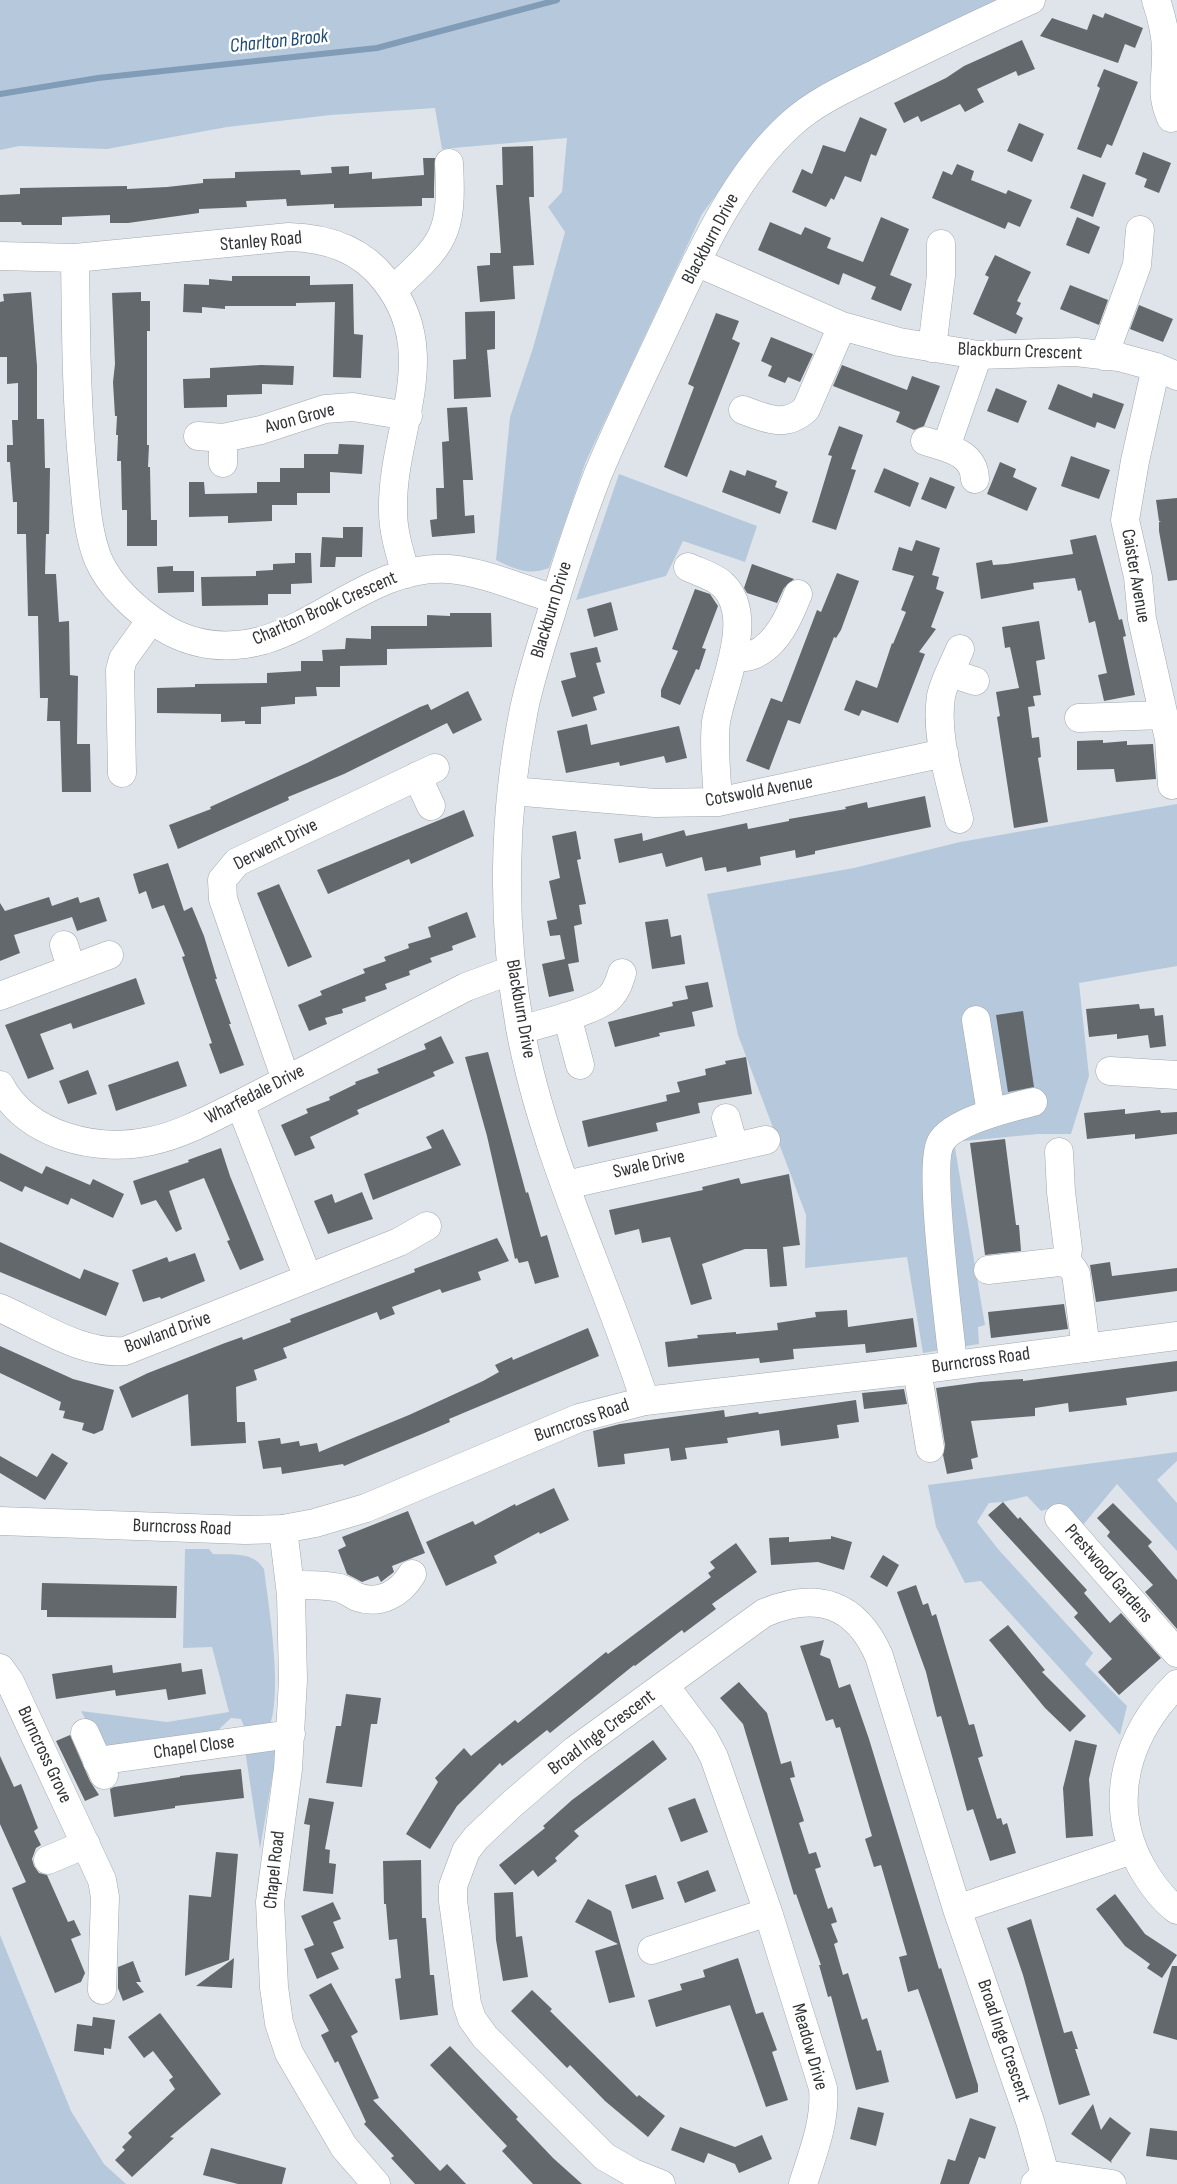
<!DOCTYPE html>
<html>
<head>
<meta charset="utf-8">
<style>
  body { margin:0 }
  canvas { display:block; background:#dee4ea }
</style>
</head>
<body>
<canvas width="1177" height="2184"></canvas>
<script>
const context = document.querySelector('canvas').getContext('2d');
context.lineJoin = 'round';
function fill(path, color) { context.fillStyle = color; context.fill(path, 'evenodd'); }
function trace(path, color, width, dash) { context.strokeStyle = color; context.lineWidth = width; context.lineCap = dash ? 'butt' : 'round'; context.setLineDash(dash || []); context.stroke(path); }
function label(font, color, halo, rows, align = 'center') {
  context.font = font + ' "Sofia Sans Condensed",sans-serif'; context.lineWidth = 5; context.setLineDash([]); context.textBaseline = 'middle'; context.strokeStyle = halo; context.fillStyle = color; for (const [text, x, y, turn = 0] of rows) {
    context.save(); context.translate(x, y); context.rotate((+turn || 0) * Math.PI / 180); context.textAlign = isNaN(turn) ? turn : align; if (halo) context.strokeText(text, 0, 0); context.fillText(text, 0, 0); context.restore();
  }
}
const green = new Path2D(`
  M0 0H998L821 85 777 121 735 170 702 214 586 461 549 568C528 576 515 569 496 560L510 417 533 348 565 232 548 207 562 192 567 138 442 149 435 108 331 115 227 127 107 149 19 146 0 150Z
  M619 474 757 526 745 562 683 541 666 576 576 600Z
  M1177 804V966L1079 983 1089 1076 1071 1134H1038L954 1142 985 1325 978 1327 979 1344 923 1353 907 1257 805 1268 806 1215 738 1035 707 894 854 868 960 842Z
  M1177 1452V1461L1157 1480 1177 1503V1551L1117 1484 1078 1531 1057 1506 1041 1511 1027 1496 1003 1502 989 1503 977 1522 998 1549 1093 1653 1085 1664 1127 1706 1120 1735 981 1581 965 1583 936 1527 928 1485Z
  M185 1549H209L213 1554C232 1555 253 1551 264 1569 269 1609 284 1696 268 1731L245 1729 241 1719 231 1718 215 1733 101 1747 81 1711 167 1722 229 1712 212 1647 183 1648Z
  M270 1748 275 1751V1761L260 1849 245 1750Z
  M0 1935 71 2111 104 2164 126 2184H0Z`);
const stream = new Path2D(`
  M0 94 98 78 377 48 557 0`);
const building = new Path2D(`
  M1105 13 1143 28 1135 48 1125 44 1118 63 1040 36 1052 18 1087 30 1093 14 1103 18Z
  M1022 40 1035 69 1018 76 1016 71 977 89 984 102 965 112 960 104 921 122 918 116 904 123 894 103 946 78 964 66Z
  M1104 69 1138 82 1112 146 1107 144 1101 158 1077 149 1100 88 1097 86Z
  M860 117 887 129 876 156 871 154 861 182 845 176 834 200 831 198 826 207 792 192 802 169 812 174 823 145 845 152Z
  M1019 123 1044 134 1032 162 1007 151Z
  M533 146 534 197H529L534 265 513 266 515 299 480 302 477 266 490 265V253H501L496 185H503L502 147Z
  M1143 152 1171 163 1159 193 1144 187 1147 179 1135 174Z
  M423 158H435L434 187V198H422V206L334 208V204L287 206 286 199 246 201 247 207 199 209V213L128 223H110V215L62 217V225H22L21 222H0V195L20 194V188L127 186V189L167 187 203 183V179L235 178V172L300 170 301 175 332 173 331 167 349 166V174L372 172V179L424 175Z
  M957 164 974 171 971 180 1006 194 1008 190 1032 200 1020 227 1008 222 1005 229 932 198 943 171 952 175Z
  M1083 174 1106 183 1093 217 1070 208Z
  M881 217 909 229 890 275 912 284 901 311 871 299 876 287 843 273 839 285 758 250 770 222 801 235 805 227 831 238 827 248 863 262Z
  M1077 217 1100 227 1089 254 1066 245Z
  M995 255 1031 272 1017 301 1021 303 1016 314 1023 318 1016 334 973 314 989 277 985 275Z
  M232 276H310V285L353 284 354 334 363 335 361 378 333 377 335 302 296 303V306H225V309L202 307V313L183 312 184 284 209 285V279L232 281Z
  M1070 285 1108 300 1099 325 1060 309Z
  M31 292 37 366V419H44L45 468H50L49 534H46L45 574H56L59 622 69 621 70 675 78 676 77 744H90L91 792H62L60 721H47L48 698H40L38 616H28L26 534H17V502H13L10 462H7V445H13L12 420H18V383L7 384V357H0V302L4 301 3 294Z
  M141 292V301H150V331H147V445H149L148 467H150L151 520H157V546H127V510H122L121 461H117L118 435H116L117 416H115L113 382 115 364 112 293Z
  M1139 305 1173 319 1163 342 1130 329Z
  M495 311V349L487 350 491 397 454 399 453 360 466 359 465 312Z
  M716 313 739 321 732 339 740 343 687 477 664 467 694 387 688 384Z
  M771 337 813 354 800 382 788 377 785 383 768 376 772 366 761 361Z
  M261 365 294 366 293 385 262 384V394L227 395V407L184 408 183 379 210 378V368Z
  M842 365 907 390 912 376 940 386 924 426 914 430 896 422 900 412 833 386Z
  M1058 384 1092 398 1093 393 1124 404 1115 429 1097 422 1095 428 1048 409Z
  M996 388 1027 401 1018 423 987 411Z
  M467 407 473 480H463L465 516 474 515 475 533 432 537 430 520 437 519 436 488H444L442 442 449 441 447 408Z
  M839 426 863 435 851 469 856 470 836 530 812 522 832 456 828 455Z
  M339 444 364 445 362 474 330 472V493H297V505H272V521L228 523V516L189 517V482H204L205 494 257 493V482H280V468H304V454H338Z
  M1071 456 1110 470 1099 499 1061 486Z
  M1000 462 1016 469 1013 477 1037 488 1027 511 987 494Z
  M884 468 919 483 910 507 874 492Z
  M730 470 745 476 747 470 777 481 775 487 788 492 780 514 722 492Z
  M930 477 955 487 946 509 921 499Z
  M1177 498V580L1168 581 1159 531V522H1161L1159 521 1156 500Z
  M343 527H363L362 557H336L335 567H320L322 537 343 538Z
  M1096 535 1119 620 1122 619 1126 636 1123 637 1135 695 1104 701 1098 675 1107 673 1095 621 1089 623 1081 590 1078 591 1075 578 1033 583 1034 589 981 599 976 563 992 560 993 565 1007 564 1073 554 1070 540Z
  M916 540 940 548 932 575 939 577 936 589 944 592 931 627 936 629 919 652 925 654 898 723 862 710 859 716 844 710 856 680 877 688 892 643 893 644 906 612 901 610 914 576 892 570 899 547 912 551Z
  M295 553H311L312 583 291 584V594H268V605L202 606 201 577 256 576V571L273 570V564L295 563Z
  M752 564 794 579 784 588 777 603 747 593 744 588Z
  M173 566V571H194V592L158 593 157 567Z
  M837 573 859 581 841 630 836 638 834 637 800 724 788 720 769 770 746 761 771 698 782 702 817 610 821 612Z
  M695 589 710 594 718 606 702 648 706 649 699 670 696 669 680 705 661 697V690L678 651 672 649Z
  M611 602 618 630 594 637 587 609Z
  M450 613H491L492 647 387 649V665L340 666V687H316L317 696 295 697V704L261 707V724H245V721L221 722V714L157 713V688L195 687V684L267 683V673L301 671V661H323L322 650 345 649 346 638 371 639V626H427V615L450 616Z
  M1039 621 1045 659 1036 661 1041 695 1033 696 1035 706 1028 707 1032 738 1039 737 1041 757 1038 758 1048 822 1014 828 997 717 1000 716 996 692 1019 688 1010 647 1005 648 1002 627Z
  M597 647 601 662 596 663 605 693 593 697 597 710 572 717 561 681 576 677 570 653Z
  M468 691 482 720 453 734 447 723 344 774 288 797 289 800 178 849 169 825 211 809 210 807 307 763 420 707 428 704 431 710Z
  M587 724 591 745 679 726 687 758 666 763 664 756 620 766 619 762 566 773 557 731Z
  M1103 740V743L1127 741V745L1153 744 1156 779 1116 782 1114 769 1077 770V741Z
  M925 796 931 827 815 851V854L796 858 795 850 760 857 761 865 727 872 726 867 705 871 702 857 666 867 662 853 619 863 614 839 642 833 643 841 684 830 686 836 747 823 748 829 789 821V819L846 809 845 807 867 802 868 808Z
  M464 810 474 836 411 864 409 859 328 894 317 870Z
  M576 831 581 859 577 860 586 904 579 905 582 924 574 926 579 962 568 964 574 991 549 997 542 964 565 959 560 935 550 936 547 921 557 919 549 881 560 878 552 836Z
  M168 863 184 911 192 907 204 936 217 979H215L231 1024H229L244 1065 220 1074 209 1044 212 1043 182 957 185 956 164 905 152 909 146 891 139 894 133 874Z
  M279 884 312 957 288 967 257 893Z
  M49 897 52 906 78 897 80 903 99 897 107 921 77 931 72 917 14 935 20 953 0 961V903L5 911Z
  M467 912 476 937 452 946 453 950 430 958 432 962 409 971 410 975 385 984 387 989 365 997 366 1001 342 1009 343 1013 325 1018 327 1024 309 1031 298 1005 322 995 320 991 365 973 363 969 386 961 384 957 409 948 408 944 431 937 428 927Z
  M668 919 671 937 681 935 685 964 652 969 645 922Z
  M136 978 145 1004 73 1029 71 1023 40 1034 54 1069 28 1079 5 1025Z
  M708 982 713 1007 692 1012 695 1026 659 1033 660 1036 615 1047 608 1022 673 1006 672 1002 688 999 685 986Z
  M1139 1004 1140 1009 1154 1008 1155 1016 1163 1015 1166 1046 1150 1048 1148 1035 1117 1039V1034L1089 1037 1086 1009Z
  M1023 1011 1034 1087 1008 1092 996 1015Z
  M441 1036 454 1063 433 1072 435 1076 357 1110 359 1114 310 1137 315 1148 295 1156 281 1125 308 1113 306 1109 330 1100 329 1097 356 1084 355 1082 379 1073 377 1069 426 1049 424 1044Z
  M488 1052 526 1193 528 1192 541 1237 547 1235 559 1277 535 1284 528 1261 519 1263 517 1258 515 1259 487 1136 465 1057Z
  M746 1057 752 1094 698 1103 700 1113 656 1123 658 1131 588 1147 582 1121 667 1101 666 1095 680 1092 677 1082 706 1075 705 1069 726 1064 725 1061Z
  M178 1061 187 1086 116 1111 108 1085Z
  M88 1070 97 1094 68 1104 59 1081Z
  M1125 1109V1114L1160 1110 1161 1113 1177 1112V1134L1135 1139V1134L1087 1139 1084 1113Z
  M443 1129 461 1165 373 1200 364 1174 432 1148 426 1137Z
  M1005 1139 1016 1225H1019L1021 1251 985 1255 970 1143Z
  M221 1148 230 1176 264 1260 240 1270 227 1241 230 1240 204 1178 169 1191 182 1229 176 1232 156 1200 141 1205 133 1181 189 1162 188 1160Z
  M0 1153 42 1174 46 1166 90 1185 93 1179 124 1194 113 1218 71 1198 68 1205 25 1186 22 1192 0 1181Z
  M789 1174 800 1245 783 1247 787 1286 770 1287 767 1249H745L702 1264 712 1299 691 1305 670 1237 642 1243 639 1229 615 1235 609 1210 703 1190 702 1187 739 1178 741 1184Z
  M362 1192 373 1219 328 1234 314 1201 332 1194 335 1203Z
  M497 1238 509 1261 478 1272 481 1280 442 1293 440 1289 392 1307 395 1314 380 1320 377 1312 283 1348 287 1358 254 1370 257 1380 236 1387 237 1422H245L246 1443 191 1446 188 1394 132 1418 119 1387 148 1373 225 1343 242 1337 243 1340 291 1322 290 1319 415 1272 414 1269Z
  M0 1242 80 1279 84 1269 119 1283 106 1316 0 1272Z
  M195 1253 205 1281 161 1299 160 1297 143 1302 132 1270 167 1257 169 1262Z
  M1110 1262 1112 1276 1177 1268V1291L1096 1302 1090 1265Z
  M1064 1304 1068 1329 991 1338 988 1312Z
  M847 1310 848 1327 913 1318 917 1347 866 1353 865 1344 793 1349 794 1359 760 1363 759 1358 668 1367 665 1342 698 1338 697 1335 736 1332V1334L778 1330 777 1323 816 1317 815 1312Z
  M588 1328 599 1356 449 1419 450 1422 422 1434 344 1466 343 1464 282 1474 281 1467 263 1469 258 1441 280 1438 281 1444 299 1441 300 1446 317 1443 319 1452 409 1415 483 1381 499 1372 495 1365 512 1357 513 1360Z
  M0 1346 73 1379 114 1390 103 1430 94 1434 82 1430 84 1423 63 1418 65 1411 59 1410 61 1402 0 1373Z
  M1177 1361V1391L1126 1398 1127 1405 1069 1412 1068 1403 1035 1408V1416L971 1421 978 1457 971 1459 973 1469 947 1474 943 1455 945 1445 936 1388 980 1382 1023 1379V1381Z
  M904 1389 907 1404 864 1409 862 1393Z
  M856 1400 859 1422 837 1425 839 1438 781 1446 779 1430 727 1438 728 1443 685 1448 687 1459 671 1461 669 1448 624 1454 625 1464 598 1467 593 1431 620 1424 724 1410 725 1417 758 1412 759 1414Z
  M52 1453 68 1463 45 1500 0 1473V1456L37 1477Z
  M554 1488 569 1520 540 1534 539 1532 494 1556 497 1563 446 1586 426 1542 473 1521 475 1525 515 1504 516 1506Z
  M1003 1502 1018 1519 1020 1517 1087 1590 1084 1593 1110 1623 1121 1613 1161 1658 1119 1695 1098 1672 1112 1659 1074 1617 1078 1613 988 1515Z
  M1113 1503 1152 1542 1148 1546 1177 1580V1629L1145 1592 1153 1585 1107 1536 1110 1532 1097 1518Z
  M408 1511 425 1553 392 1566 394 1572 381 1582 378 1576 362 1582 347 1574 338 1550 346 1546 342 1537Z
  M831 1536 852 1542 844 1570 818 1562 771 1565 769 1538 789 1537V1542L831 1539Z
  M736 1543 757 1572 712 1604 716 1609 684 1633 682 1630 635 1666 634 1665 550 1733 547 1730 502 1766 500 1763 457 1806 430 1849 406 1834 438 1782 435 1778 464 1748 471 1756 515 1720 518 1723 606 1652 608 1654 711 1577 708 1573 715 1568 710 1562Z
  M883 1555 899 1565 887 1587 870 1577Z
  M42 1583 177 1586 176 1618 47 1617V1610H41Z
  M916 1585 923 1605 928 1603 932 1616 936 1614 969 1725 974 1724 983 1756 978 1758 997 1819 1001 1818 1003 1825 1007 1823 1016 1853 990 1861 973 1809 967 1811 941 1716 937 1717 926 1672 897 1592Z
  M1008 1625 1045 1670 1042 1672 1086 1716 1070 1732 1045 1708 989 1640Z
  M824 1640 820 1655 830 1659 839 1688 850 1684 869 1739 939 1969 941 1968 978 2085V2092L956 2099 918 1989 908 1992 899 1957 907 1955 881 1865 874 1867 865 1839 872 1836 840 1727 836 1728 833 1719 826 1721 800 1646Z
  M181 1663 182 1672 202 1669 206 1694 168 1700 166 1689 116 1696 115 1690 56 1699 52 1674 112 1665 113 1673Z
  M739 1682 767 1713 781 1764 791 1761 795 1777 790 1778 804 1821 799 1823 809 1854 816 1852 821 1867 815 1869 828 1909 832 1907 837 1922 831 1924 838 1942 834 1944 843 1975 848 1973 862 2020 867 2018 877 2051 881 2050 889 2082 856 2090 831 1996 828 1997 819 1965H821L796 1894 794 1895 743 1724 720 1698Z
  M346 1694 381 1698 377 1724H371L362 1787 326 1783 336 1726H341Z
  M70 1735 90 1781 99 1795 85 1801 56 1741Z
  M653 1740 667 1759 574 1831 579 1836 555 1858 557 1861 538 1877 533 1870 515 1885 499 1865 545 1828 543 1826 572 1800Z
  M1075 1740 1097 1745 1089 1779 1093 1836 1066 1838 1063 1788Z
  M0 1756 14 1787 21 1784 38 1828 34 1831 41 1845 36 1848 32 1859 34 1866 39 1873 47 1875 68 1922 74 1920 81 1935 71 1939 85 1973 81 1982 55 1993 12 1888 26 1882 0 1824Z
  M241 1769 244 1798 175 1806V1808L114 1817 110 1789 114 1787 180 1777V1776Z
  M309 1798 334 1802 325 1849 330 1850 329 1863 336 1864 333 1894 303 1891 310 1825 304 1824Z
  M695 1798 708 1832 681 1842 668 1808Z
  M216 1852 238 1854 229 1960 185 1976 189 1895 211 1897Z
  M421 1860 422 1918H426L430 1975H434L438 2015 400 2020 395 1979 401 1978 397 1939 389 1940 386 1904H384L383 1861Z
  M708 1870 716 1891 685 1903 677 1882Z
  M656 1875 664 1899 632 1909 625 1885Z
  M513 1892 516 1937 522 1936 528 1977 503 1981 496 1940 494 1893Z
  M1115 1894 1145 1934 1177 1955 1162 1978 1147 1968 1150 1964 1125 1946 1096 1909Z
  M588 1899 611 1911 635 1997 609 2003 595 1951 618 1944 575 1922Z
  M333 1902 341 1919 333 1922 344 1948 331 1953 339 1969 317 1979 304 1949 314 1945 301 1916Z
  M1031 1919 1064 2033 1072 2031 1078 2049H1075L1090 2095 1059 2105 1023 1975 1007 1928Z
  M234 1958 232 1988 196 1986Z
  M738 1958 756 2014 763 2012 777 2050 772 2052 788 2100 766 2107 730 2005 656 2027 648 2000 682 1990 680 1984 705 1977 703 1970Z
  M133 1961 141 1982H136L144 1992 123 2001 118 1988V1967Z
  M1172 1966H1177V2040L1153 2033Z
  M331 1983 358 2032 351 2036 379 2098 373 2100 440 2171 447 2164 466 2184H415L391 2158 394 2156 364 2124 366 2122 338 2061 335 2063 321 2035 329 2031 309 1995Z
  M532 1990 552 2009 550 2011 637 2097 639 2095 665 2116 648 2137 605 2101 570 2065 567 2068 511 2011Z
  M160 2013 221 2094 170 2137 174 2138 132 2177 115 2160 125 2150 122 2147 132 2137 128 2133 175 2089 169 2080 173 2077 153 2051 144 2058 128 2037Z
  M93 2017 115 2020 111 2049 104 2048V2055L74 2051 77 2024 92 2026Z
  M450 2046 518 2117 516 2119 553 2158 582 2184H533L502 2151 507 2146 430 2065Z
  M1093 2104 1101 2130 1110 2117 1131 2133 1111 2161 1112 2163 1071 2134Z
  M858 2107 884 2113 876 2146 850 2139Z
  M970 2118 996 2127 985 2159 979 2157 969 2184H940L948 2159 955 2161Z
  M680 2127 735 2147 762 2135 772 2159 739 2173 735 2164 708 2153 704 2163 671 2150Z
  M1150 2128 1177 2131V2160L1146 2156Z
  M211 2148 286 2168 282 2184H238L203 2175Z`);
const minor = new Path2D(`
  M1156 0C1162 18 1167 38 1166 57 1166 82 1160 93 1171 118
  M0 256 75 258 289 237C328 238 361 249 385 280 444 354 391 430 393 511 393 532 400 554 406 574
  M75 258C76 329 76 400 83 471 86 500 87 531 98 559 110 587 137 611 162 627 193 646 228 650 264 640 326 621 380 564 449 569 485 572 521 589 555 599
  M696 262 842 326 899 342 978 355 1076 352 1119 357 1156 367 1177 376
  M393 290C444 243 453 235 449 163
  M932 348 941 275V244
  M1104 356 1137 265 1140 230
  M1156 367 1135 461 1125 520 1138 577 1142 619 1169 739 1172 785
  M743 410C766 419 786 428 806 409L842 326
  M198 436 223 438 261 430 325 409 353 407 408 416
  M223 438V463
  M925 441C947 448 974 452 975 479
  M946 447 978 355
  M688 567C698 572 714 576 722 584 757 616 722 684 716 722 713 748 717 776 718 802
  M733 658C739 657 747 658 753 655 777 645 789 617 798 594
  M950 673 975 681
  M1079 718 1163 715
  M122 773 120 670 123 659 151 620
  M417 776 431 806
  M512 791 655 803 718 802 944 753
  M959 819C950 780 935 737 941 696 944 681 954 664 960 649
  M64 945 71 968
  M0 996 109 955
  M567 1016 580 1065
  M976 1020 991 1113
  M521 1030C543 1023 594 1012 610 997 617 990 619 982 622 973
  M1110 1071 1177 1075
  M286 1080 223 899 222 880 237 862 435 768
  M0 1085C27 1136 97 1153 151 1141 181 1135 212 1118 240 1104L466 987 512 970
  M240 1104 308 1278
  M726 1118 734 1146
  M1059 1152 1061 1192 1068 1249 1066 1263
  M566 1185 766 1140
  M988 1270 1059 1262C1068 1263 1072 1266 1076 1274L1086 1348
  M0 1308C39 1325 82 1355 125 1351L399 1242 427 1226
  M953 1364C950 1328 927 1165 941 1142 953 1121 1009 1108 1033 1102
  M917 1370 930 1448
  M645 1401C605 1277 544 1157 520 1028 501 923 503 813 524 709 531 677 541 645 551 614 565 567 580 520 598 474 618 426 641 379 663 332 696 262 733 176 791 124 817 100 851 86 883 70 932 46 981 22 1031 0
  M1059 1518 1177 1653
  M283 1529 291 1595 293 1680 288 1769 270 1902 274 1987 279 2023 289 2053 344 2147 376 2184
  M290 1585C306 1585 323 1584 340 1588 346 1590 351 1594 357 1597 380 1605 400 1594 412 1574
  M0 1668 10 1682 102 1880 105 1897 102 1990
  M1177 1684C1127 1734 1106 1801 1141 1866 1150 1882 1162 1899 1177 1910
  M665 1686 704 1738 714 1757 768 1912 823 2088C826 2121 813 2152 803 2184
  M85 1733 104 1775
  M97 1761 291 1734
  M48 1860 86 1844
  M652 1950 768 1912
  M1045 2174 1030 2121 957 1909 1132 1850
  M661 2184 633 2173 605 2157 485 2037 472 2019 467 2004 453 1901V1886L466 1851 476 1838 512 1804 575 1750 764 1613C817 1591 856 1603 879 1656L957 1909
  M1035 2184 1045 2174 1112 2184`);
const major = new Path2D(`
  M0 1521 245 1530 283 1529 315 1523 366 1508 579 1418 645 1401 917 1370 1177 1336`);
const streetNames = [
  ["Blackburn Drive",711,239,-62],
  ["Stanley Road",261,242,-5],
  ["Blackburn Crescent",1020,352,2],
  ["Avon Grove",300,419,-15],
  ["Caister Avenue",1135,576,80],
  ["Charlton Brook Crescent",325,609,-24],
  ["Blackburn Drive",552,610,-73],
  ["Cotswold Avenue",759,792,-10],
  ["Derwent Drive",276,845,-27],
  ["Blackburn Drive",520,1009,80],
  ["Wharfedale Drive",255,1095,-27],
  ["Swale Drive",649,1165,-13],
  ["Bowland Drive",168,1333,-20],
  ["Burncross Road",981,1361,-8],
  ["Burncross Road",582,1421,-19],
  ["Burncross Road",182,1528,2],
  ["Prestwood Gardens",1108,1574,49],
  ["Broad Inge Crescent",602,1733,-37],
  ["Chapel Close",194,1748,-8],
  ["Burncross Grove",44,1755,65],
  ["Chapel Road",275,1870,-84],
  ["Broad Inge Crescent",1003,2041,71],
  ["Meadow Drive",809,2047,74]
];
const waterNames = [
  ["Charlton Brook",279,42,-6]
];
fill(green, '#b6c9dc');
trace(stream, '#809cb6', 6);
fill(building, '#63686d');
trace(minor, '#a2a8ad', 29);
trace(major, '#a2a8ad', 29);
trace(minor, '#fff', 28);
trace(major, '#fff', 28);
label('19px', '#313335', '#fff', streetNames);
label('italic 20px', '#1f4b71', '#fff', waterNames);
</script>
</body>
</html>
